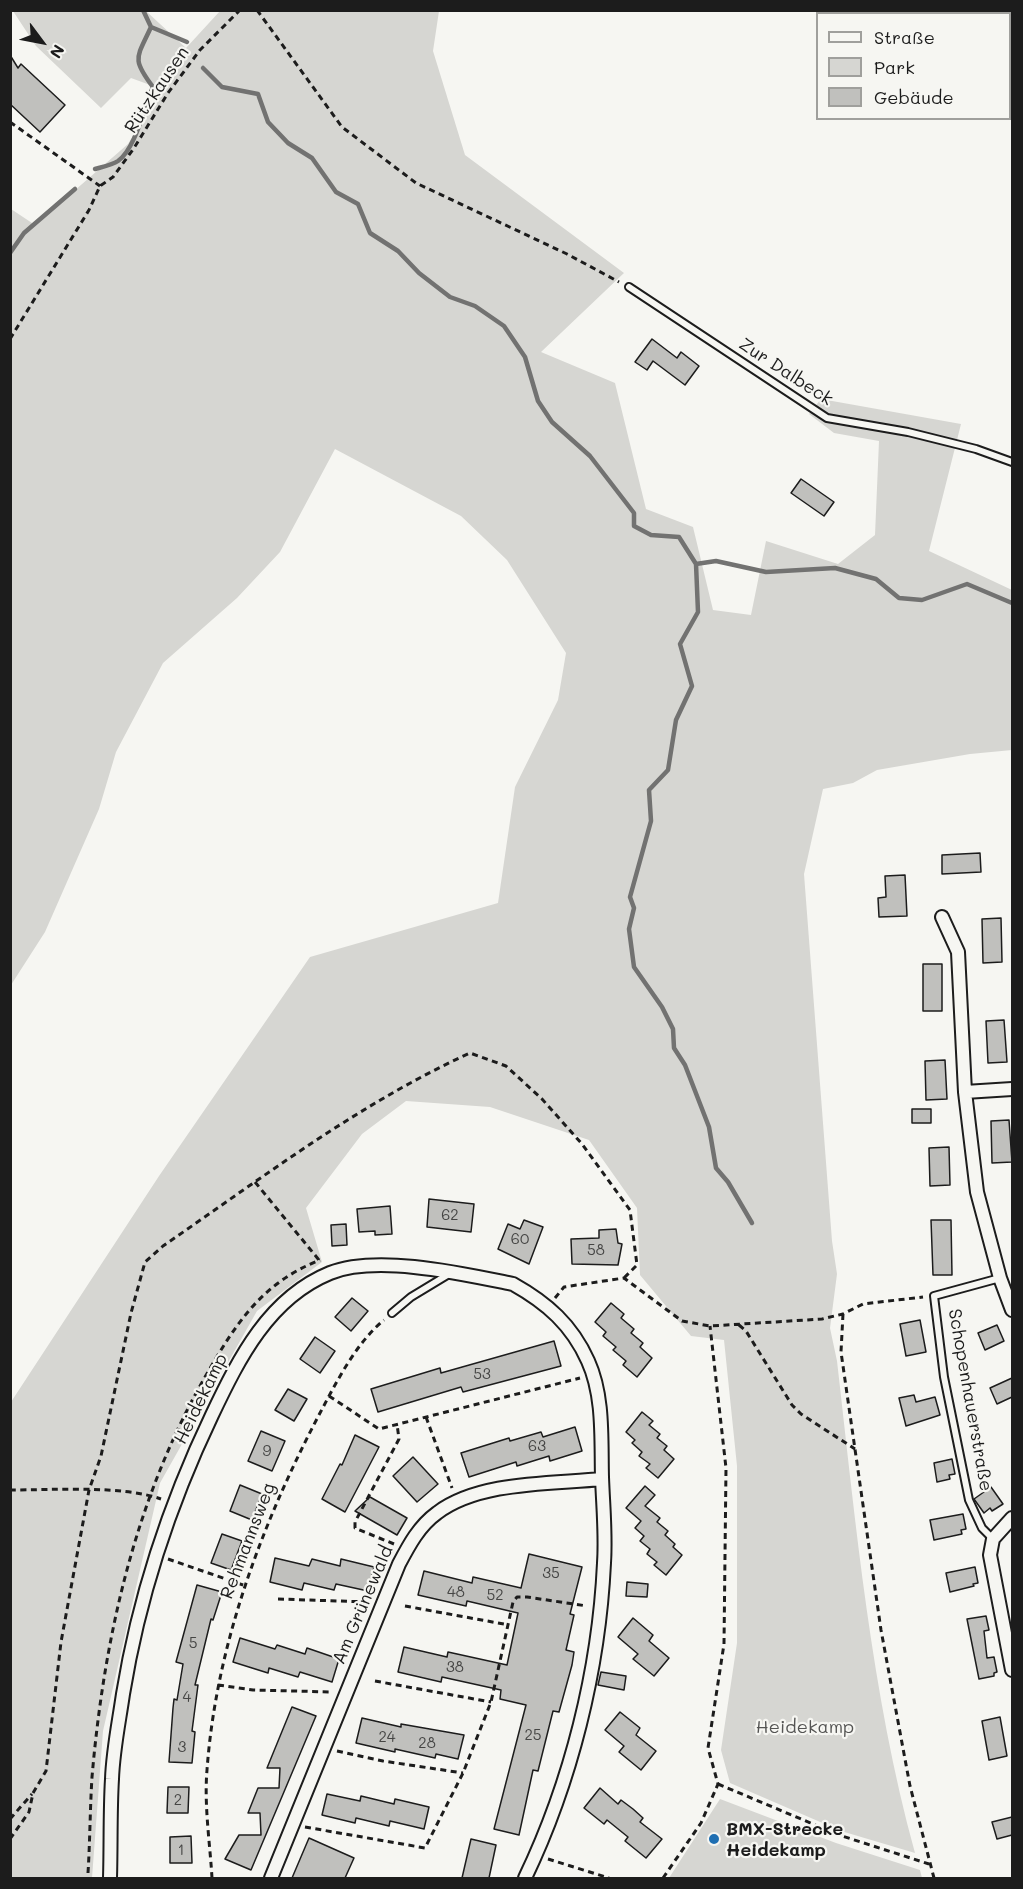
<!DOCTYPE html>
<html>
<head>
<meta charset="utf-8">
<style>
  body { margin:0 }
  #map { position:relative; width:1023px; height:1889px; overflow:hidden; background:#f6f6f2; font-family:Mali,sans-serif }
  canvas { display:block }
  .frame { position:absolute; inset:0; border:12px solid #1c1c1c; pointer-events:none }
  .legend { position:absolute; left:816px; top:12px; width:195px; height:108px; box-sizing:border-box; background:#f6f6f2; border:2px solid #9f9f9c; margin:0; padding:8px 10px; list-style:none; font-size:18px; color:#1c1c1c }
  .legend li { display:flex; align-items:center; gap:12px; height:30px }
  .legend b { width:30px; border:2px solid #9f9f9c }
  .north { position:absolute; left:12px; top:12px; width:60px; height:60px; -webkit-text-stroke:4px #f6f6f2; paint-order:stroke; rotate:122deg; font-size:16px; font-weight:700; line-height:24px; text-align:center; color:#1c1c1c }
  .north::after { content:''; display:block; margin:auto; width:21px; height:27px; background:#1c1c1c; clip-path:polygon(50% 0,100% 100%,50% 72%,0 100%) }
</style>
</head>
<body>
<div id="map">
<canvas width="1023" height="1889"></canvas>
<div class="frame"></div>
<ul class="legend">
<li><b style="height:8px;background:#f6f6f2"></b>Straße</li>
<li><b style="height:16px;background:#d6d6d2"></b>Park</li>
<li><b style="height:16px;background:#c0c0bd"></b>Gebäude</li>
</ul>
<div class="north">N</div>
</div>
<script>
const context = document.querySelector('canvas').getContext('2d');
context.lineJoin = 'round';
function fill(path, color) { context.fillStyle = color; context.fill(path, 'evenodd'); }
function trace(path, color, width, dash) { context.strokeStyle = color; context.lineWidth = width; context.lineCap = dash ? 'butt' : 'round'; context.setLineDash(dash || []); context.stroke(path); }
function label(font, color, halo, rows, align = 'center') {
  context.font = font + ' Mali,sans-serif'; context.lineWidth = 4.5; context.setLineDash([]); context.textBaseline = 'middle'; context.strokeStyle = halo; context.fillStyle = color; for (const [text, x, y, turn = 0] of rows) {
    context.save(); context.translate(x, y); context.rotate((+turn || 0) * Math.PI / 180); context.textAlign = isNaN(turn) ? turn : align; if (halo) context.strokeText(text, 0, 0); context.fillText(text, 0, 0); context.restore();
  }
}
const green = new Path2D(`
  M13 11H146L186 48 220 11H439L433 51 465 155 624 273 541 352 615 383 646 509 693 527 713 610 751 615 766 541 838 564 875 535 879 441 834 433 809 414 821 399 961 424 929 551 1012 590V750L970 754 877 770 853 783 823 789 804 874 832 1241 837 1274 830 1328 837 1361C856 1526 871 1692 915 1853L841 1831 730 1783 721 1750 737 1643V1466L724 1340 691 1336 640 1275 637 1208 589 1140 490 1107 406 1101 362 1134 306 1208 322 1262 257 1311 160 1483 103 1731 92 1878H11V1402L159 1176 310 957 498 903 515 787 558 700 566 653 507 560 461 516 335 449 280 552 237 598 163 663 116 752 99 809 45 932 11 985V209L35 225 128 144 161 89 131 78 101 108 36 46Z
  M720 1799 836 1843 920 1870 922 1878H669Z`);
const stream = new Path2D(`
  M151 27 187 42
  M203 68 222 87 258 94 268 122 288 143 312 158 336 192 358 204 370 233 398 251 419 273 450 297 475 306 504 326 525 357 538 401 552 422 590 456 634 513V526L651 535 679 537 696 564 716 561 766 572 835 568 876 579 899 598 922 600 967 584 1012 603
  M95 169C102 167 112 165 118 161 136 148 144 107 153 87 131 58 137 58 151 27L143 10
  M10 253 24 233 75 189
  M696 564 698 612 680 644 692 686 676 720 668 770 649 790 651 821 630 897 634 908 629 929 634 967 662 1007 673 1029 674 1048 685 1065 709 1127 716 1168 728 1182 752 1223`);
const building = new Path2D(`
  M10 55 18 68 21 64 65 105 40 132 10 104Z
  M652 339 677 358 681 352 699 366 685 385 653 361 647 370 635 362Z
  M801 479 834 502 824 516 791 493Z
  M980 853 981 872 942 874V855Z
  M905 875 907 916 879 917 878 898 886 897 885 876Z
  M1001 918 1002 962 983 963 982 919Z
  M923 964H942V1011H923Z
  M1004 1020 1007 1062 988 1063 986 1021Z
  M945 1060 947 1099 926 1100 925 1061Z
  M912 1109H931V1123H912Z
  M1009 1120 1012 1162 992 1163 991 1121Z
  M949 1147 950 1185 930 1186 929 1148Z
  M429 1199 474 1204 471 1232 427 1227Z
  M390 1206 392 1234 375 1235V1231L359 1232 357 1209Z
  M524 1220 543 1227 529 1264 498 1249 508 1224 520 1229Z
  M931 1220H951L952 1275H933Z
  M346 1224 347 1245 332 1246 331 1225Z
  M616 1229 618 1243 622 1244 618 1265 572 1264 571 1239 599 1238V1230Z
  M352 1298 368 1311 351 1331 335 1317Z
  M611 1303 624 1314 621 1318 634 1329 631 1333 643 1343 640 1347 652 1358 637 1377 623 1365 626 1361 613 1350 616 1347 603 1336 606 1332 595 1322Z
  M920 1320 926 1352 906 1356 900 1324Z
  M997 1325 1004 1341 985 1350 978 1333Z
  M315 1337 335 1351 320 1373 300 1359Z
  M554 1341 561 1366 463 1392 461 1387 378 1412 371 1389 440 1368 441 1373Z
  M1012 1378V1397L997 1404 990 1388Z
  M288 1389 307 1399 294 1421 275 1410Z
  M914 1395 916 1402 935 1397 940 1415 906 1426 899 1398Z
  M642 1412 653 1421 649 1425 660 1434 657 1438 667 1446 664 1450 674 1459 658 1478 646 1468 650 1464 639 1456 642 1452 632 1443 635 1440 626 1432Z
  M575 1427 582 1451 550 1461 549 1456 517 1466 516 1462 469 1477 461 1453 509 1438 510 1441 541 1432 543 1437Z
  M261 1431 285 1441 272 1471 248 1461Z
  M355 1435 379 1447 345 1512 322 1499 340 1464 342 1465Z
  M413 1457 438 1484 417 1502 393 1476Z
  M952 1459 955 1474 949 1475 950 1479 937 1482 934 1463Z
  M240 1485 262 1494 252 1520 230 1511Z
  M645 1486 655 1495 645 1506 660 1518 657 1522 668 1531 665 1535 675 1544 673 1547 682 1555 666 1575 654 1565 657 1562 647 1554 650 1549 640 1541 644 1536 635 1528 641 1521 626 1508Z
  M991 1487 1003 1504 992 1511 990 1508 984 1513 974 1499Z
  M370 1497 407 1518 397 1535 355 1511Z
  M963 1514 966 1529 961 1530 962 1534 934 1540 930 1520Z
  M222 1534 242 1541 231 1570 211 1563Z
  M529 1554 582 1567 570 1614 574 1615 566 1650 574 1652 572 1665 559 1712 553 1711 538 1771 533 1770 519 1835 494 1829 526 1705 500 1699 501 1690 442 1677 441 1682 398 1672 404 1647 447 1657 448 1652 507 1665 518 1613 467 1601 466 1606 418 1595 424 1571 472 1583 473 1577 521 1588Z
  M275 1558 309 1566 312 1559 340 1566 341 1559 374 1567 368 1591 336 1584 334 1590 304 1583 302 1590 270 1582Z
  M975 1567 978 1583 973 1584 974 1586 950 1592 946 1573Z
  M627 1582 648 1584 647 1597 626 1596Z
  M197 1585 222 1592 213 1620 211 1619 195 1685H198L192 1731 195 1732 192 1763 169 1762 173 1708 174 1699 177 1700 183 1664 176 1662Z
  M986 1616 989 1630 984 1631 987 1658 994 1657 997 1672 994 1673V1676L979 1679 967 1619Z
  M633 1618 653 1635 649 1641 669 1658 654 1676 633 1659 638 1654 618 1637Z
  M240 1638 275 1649 277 1645 305 1654 307 1648 339 1659 332 1682 300 1672 298 1677 269 1668 268 1673 233 1662Z
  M601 1672 626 1676 624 1690 598 1685Z
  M292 1707 316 1716 251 1870 225 1859 239 1835H261L260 1813H248L258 1788H279L280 1768H267Z
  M620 1712 640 1728 636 1735 656 1751 641 1770 619 1752 624 1746 605 1730Z
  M1000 1717 1007 1756 989 1760 982 1721Z
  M362 1718 401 1727V1724L464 1735 458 1759 436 1754 435 1758 395 1749V1752L356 1743Z
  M168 1787H189L188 1813H167Z
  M600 1788 618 1804 621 1800 633 1809 643 1818 640 1822 662 1839 646 1858 625 1841 628 1837 607 1820 604 1824 584 1808Z
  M327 1794 360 1801 361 1796 394 1804 395 1799 429 1807 424 1829 390 1821 389 1826 356 1818 355 1823 322 1815Z
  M1012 1817V1835L997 1839 992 1822Z
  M191 1836 192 1863H170V1837Z
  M309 1838 354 1858 345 1878H292Z
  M471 1839 496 1845 489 1878H462Z`);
const path = new Path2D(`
  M257 10 342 127 416 183 567 254 619 282
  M10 122 100 186
  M10 339 89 210 100 186 113 177 134 148 168 93 200 50 240 10
  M255 1182 319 1260
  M555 1298 564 1287 624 1278 682 1321 710 1326 822 1319 843 1314 863 1304 923 1297
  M843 1314 841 1352 881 1630 910 1786 934 1878
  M739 1325 746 1331 792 1405 801 1414 855 1449
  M329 1396 379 1429 580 1378
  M426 1417 452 1488
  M10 1490C54 1490 121 1485 161 1499
  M394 1544 355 1528V1522L399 1439 397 1424
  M168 1559 246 1586
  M278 1599 369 1602
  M405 1606 509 1625
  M375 1681 491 1702
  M218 1685 253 1690 333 1692
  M337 1751 383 1761 463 1773
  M718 1784 839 1835 929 1864
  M10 1819 32 1794
  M305 1827 425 1848 463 1773 491 1702 513 1602 517 1597H527L587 1606
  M10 1839 29 1812 33 1793 46 1771 61 1642 89 1490 101 1456 131 1313 145 1262 163 1246C262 1178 360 1103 470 1053L506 1066 542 1099 582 1144 630 1210 637 1265 624 1278
  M548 1859 609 1878
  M88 1873C90 1841 90 1809 92 1777 104 1638 135 1499 205 1377 235 1325 261 1283 320 1260
  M212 1878C210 1843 204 1806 207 1770 216 1645 262 1523 320 1413 337 1381 356 1343 384 1320
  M663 1878 701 1823 718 1784 708 1748 724 1644 726 1468 710 1326`);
const lane = new Path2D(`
  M629 287 827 418 908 432 976 449 1012 462
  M392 1313 411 1297 449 1274
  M993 1539 982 1528 969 1500 944 1377 934 1296 1000 1278`);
const street = new Path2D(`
  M942 917 958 952 965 1092 977 1192 1000 1278 1012 1310
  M965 1092 1012 1089
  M1012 1518 993 1539 990 1555 1012 1670
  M110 1878C111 1845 110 1812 112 1779 113 1750 119 1722 123 1694 139 1596 169 1505 212 1415 239 1358 269 1298 330 1273 377 1254 464 1274 513 1284 547 1303 572 1325 588 1361 604 1396 601 1439 602 1477 603 1506 606 1534 604 1563 599 1670 571 1782 525 1878
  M271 1878 399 1564C409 1545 419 1526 437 1513 479 1481 552 1484 602 1479`);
const markers = [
  [714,1839,6,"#1f6fb2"]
];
const numberNames = [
  ["62",450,1215],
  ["60",520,1239],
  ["58",596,1250],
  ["53",482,1374],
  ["63",537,1446],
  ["9",267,1451],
  ["35",551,1573],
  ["48",456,1592],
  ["52",495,1595],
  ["5",193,1643],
  ["38",455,1667],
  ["4",187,1697],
  ["25",533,1735],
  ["24",387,1737],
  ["28",427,1743],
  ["3",182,1747],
  ["2",178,1800],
  ["1",181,1850]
];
const streetNames = [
  ["Rützkausen",157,90,-56],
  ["Zur Dalbeck",786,372,33],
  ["Heidekamp",201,1399,-64],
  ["Schopenhauerstraße",970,1400,80],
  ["Rehmannsweg",248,1541,-69],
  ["Am Grünewald",363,1605,-67]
];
const parkNames = [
  ["Heidekamp",805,1727]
];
const poiNames = [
  ["BMX-Strecke",726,1829],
  ["Heidekamp",726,1850]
];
fill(green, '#d6d6d2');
trace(stream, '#727271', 4.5);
fill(building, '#c0c0bd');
trace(building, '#1c1c1c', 1.5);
trace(lane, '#1c1c1c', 10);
trace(street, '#1c1c1c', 16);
trace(path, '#1c1c1c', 3, [6, 4.5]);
trace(lane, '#f6f6f2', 6);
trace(street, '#f6f6f2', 12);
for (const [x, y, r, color] of markers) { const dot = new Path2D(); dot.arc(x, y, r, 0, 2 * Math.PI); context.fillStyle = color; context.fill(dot); trace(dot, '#f6f6f2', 2); }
label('15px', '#454544', null, numberNames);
label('18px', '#1c1c1c', '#f6f6f2', streetNames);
label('18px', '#545453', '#f6f6f2', parkNames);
label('bold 18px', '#1c1c1c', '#f6f6f2', poiNames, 'left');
</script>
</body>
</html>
